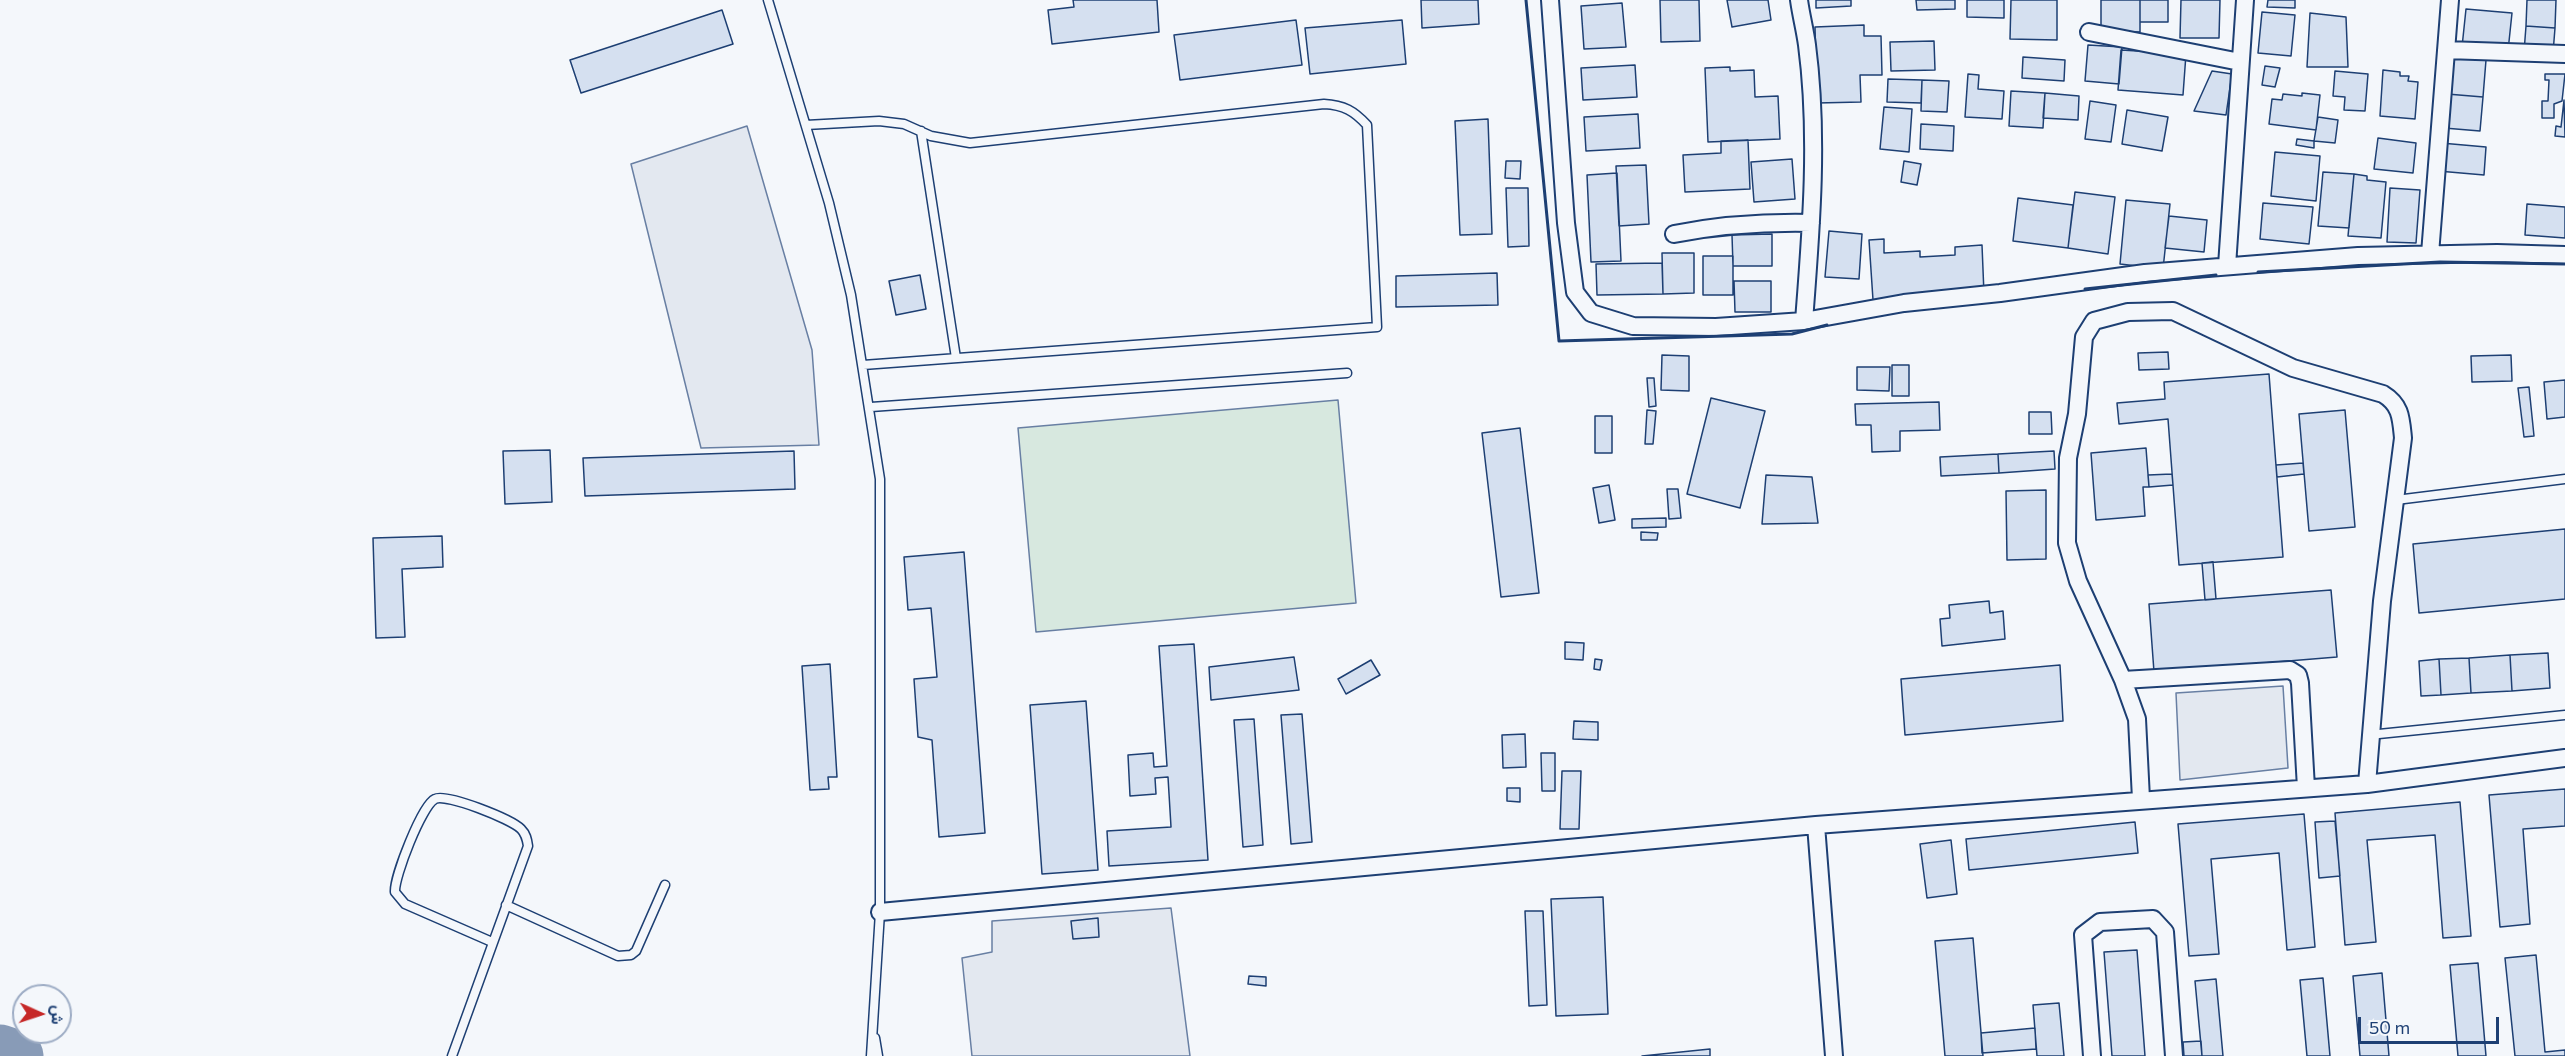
<!DOCTYPE html>
<html>
<head>
<meta charset="utf-8">
<style>
  body { margin:0 }
  #map { position:relative; width:2565px; height:1056px; overflow:hidden; background:#f4f7fb; font-family:Commissioner,Vazirmatn,sans-serif }
  canvas { display:block }
  .north { position:absolute; left:12px; top:984px; width:60px; height:60px; box-sizing:border-box; background:#f4f7fb; border:2px solid #9eadc5; border-radius:50%; rotate:93deg; font-size:16px; font-weight:700; line-height:24px; text-align:center; color:#1d3f73 }
  .north::after { content:''; display:block; margin:auto; width:21px; height:27px; background:#c62828; clip-path:polygon(50% 0,100% 100%,50% 72%,0 100%) }
  .scale { position:absolute; left:2358px; top:1017px; width:141px; height:27px; box-sizing:border-box; border:3px solid #1d3f73; border-top:0; padding-left:8px; font-size:18px; line-height:21px; white-space:nowrap; color:#1d3f73; -webkit-text-stroke:4px #f4f7fb; paint-order:stroke }
</style>
</head>
<body>
<div id="map">
<canvas width="2565" height="1056"></canvas>
<div class="north">ش</div>
<div class="scale">50 m</div>
</div>
<script>
const context = document.querySelector('canvas').getContext('2d');
context.lineJoin = 'round';
function fill(path, color) { context.fillStyle = color; context.fill(path, 'evenodd'); }
function trace(path, color, width, dash) { context.strokeStyle = color; context.lineWidth = width; context.lineCap = dash ? 'butt' : 'round'; context.setLineDash(dash || []); context.stroke(path); }
const green = new Path2D(`
  M1338 400 1356 603 1036 632 1018 428Z`);
const parking = new Path2D(`
  M747 126 812 350 819 445 701 448 631 164Z
  M2283 686 2288 768 2180 780 2176 693Z
  M1171 908 1190 1056H972L962 958 992 952V921Z`);
const taxiway = new Path2D(`
  M0 1050 18 1056`);
const building = new Path2D(`
  M1073 0H1157L1159 32 1052 44 1048 10 1074 7Z
  M1421 0H1478L1479 24 1422 28Z
  M1660 0H1699L1700 41 1661 42Z
  M1727 0H1768L1771 20 1732 27Z
  M1816 0H1851V6L1816 8Z
  M1916 0H1955V9L1917 10Z
  M1967 0H2004V18L1967 17Z
  M2011 0H2057V40L2010 39Z
  M2101 0H2140V32L2101 31Z
  M2140 0H2168V22H2140Z
  M2181 0H2220L2219 38H2180Z
  M2268 0H2295V8L2267 7Z
  M2527 0H2556L2555 28 2526 26Z
  M1622 3 1626 47 1584 49 1581 6Z
  M2466 9 2512 13 2508 51 2462 47Z
  M722 10 733 44 581 93 570 60Z
  M2262 12 2295 15 2291 56 2258 53Z
  M2310 13 2346 17 2348 67H2307Z
  M1296 20 1302 65 1180 80 1174 35Z
  M1402 20 1406 64 1310 74 1305 28Z
  M1864 25V36H1881L1882 75H1860L1861 102 1817 103 1815 27Z
  M2526 26 2555 28 2553 53 2524 52Z
  M1934 41 1935 70 1891 71 1890 42Z
  M2088 45 2122 47 2119 84 2085 81Z
  M2121 50 2186 54 2183 95 2118 90Z
  M2023 57 2065 60 2064 81 2022 78Z
  M2450 57 2486 60 2483 97 2447 94Z
  M1635 65 1637 97 1583 100 1581 68Z
  M2265 66 2280 68 2275 87 2262 85Z
  M1730 67V71L1754 70 1755 97 1778 96 1780 139 1708 142 1705 68Z
  M2383 70 2400 72V76H2409L2408 81 2418 82 2415 119 2380 116Z
  M2212 71 2232 74 2226 115 2194 111Z
  M2335 71 2368 74 2365 111 2344 110 2345 97 2333 96Z
  M1968 74 1979 75 1978 89 2004 91 2002 119 1965 117Z
  M2545 74H2565L2562 101 2554 104V118H2542V101H2548L2549 80H2545Z
  M1888 79 1922 80 1921 103 1887 102Z
  M1922 80 1949 81 1947 112 1921 111Z
  M2011 91 2045 93 2043 128 2009 126Z
  M2045 93 2079 96 2078 120 2043 118Z
  M2302 93 2320 95 2316 130 2269 124 2272 99 2282 100 2283 94 2302 96Z
  M2447 94 2483 97 2480 131 2444 128Z
  M2564 100 2565 137 2555 136 2556 126 2561 127Z
  M2090 101 2116 105 2111 142 2085 139Z
  M1884 107 1912 109 1909 152 1880 149Z
  M2127 110 2168 117 2162 151 2122 144Z
  M1638 114 1640 148 1586 151 1584 117Z
  M2318 117 2338 120 2335 143 2314 141Z
  M1488 119 1492 234 1460 235 1455 121Z
  M1921 124 1954 126 1953 151 1920 149Z
  M2378 138 2416 143 2413 173 2374 169Z
  M2297 139 2314 141V148L2296 145Z
  M1748 140 1750 189 1685 192 1683 155 1721 153V141Z
  M2441 143 2486 147 2484 175 2438 171Z
  M2275 152 2320 156 2316 201 2271 196Z
  M1792 159 1795 199 1754 202 1751 162Z
  M1506 161H1521L1520 179 1505 178Z
  M1904 161 1921 164 1917 185 1901 182Z
  M1646 165 1649 224 1619 226 1616 166Z
  M2323 172 2354 174 2349 228 2318 226Z
  M1617 173 1621 261 1591 262 1587 175Z
  M2354 174 2367 176V180L2386 182 2381 238 2348 236Z
  M1506 188H1528L1529 246 1508 247Z
  M2390 188 2420 190 2416 243 2387 242Z
  M2075 192 2115 197 2108 254 2068 248Z
  M2018 198 2073 205 2068 248 2013 241Z
  M2126 200 2170 204 2163 269 2120 264Z
  M2263 203 2313 207 2309 244 2260 239Z
  M2527 204 2565 207V238L2525 235Z
  M2169 216 2207 220 2204 252 2165 248Z
  M1829 231 1862 234 1859 279 1825 277Z
  M1772 234V266H1733L1732 235Z
  M1884 239V253L1920 251V257L1955 255V247L1982 245 1984 294 1873 300 1869 240Z
  M1662 253H1694V293L1663 294Z
  M1703 256H1733V295H1703Z
  M1662 263 1663 294 1597 295 1596 264Z
  M1497 273 1498 305 1396 307V276Z
  M920 275 926 309 896 315 889 281Z
  M1734 281H1771V312H1735Z
  M2168 352 2169 369 2139 370 2138 353Z
  M1662 355 1689 356V391L1661 390Z
  M2511 355 2512 381 2472 382 2471 356Z
  M1892 365H1909V396H1892Z
  M1857 367H1890L1889 391 1857 390Z
  M2269 374 2283 557 2179 565 2168 419 2119 424 2117 403 2165 399 2164 382Z
  M1647 378H1654L1656 406 1649 407Z
  M2565 380V417L2547 419 2544 382Z
  M2529 387 2534 436 2524 437 2518 388Z
  M1711 398 1765 411 1740 508 1687 494Z
  M1939 402 1940 430 1900 431V451L1872 452 1871 425H1856L1855 404Z
  M1647 410 1656 411 1653 444H1645Z
  M2345 410 2355 527 2309 531 2299 414Z
  M2029 412H2051L2052 434H2029Z
  M1595 416H1612V453H1595Z
  M1520 428 1539 593 1501 597 1482 433Z
  M2146 448 2149 487H2143L2145 516 2096 520 2091 453Z
  M550 450 552 502 505 504 503 451Z
  M794 451 795 489 585 496 583 458Z
  M2054 451 2055 469 1999 473 1998 454Z
  M1998 454 1999 473 1941 476 1940 457Z
  M2303 463 2304 474 2277 477 2276 465Z
  M2172 474 2173 485 2149 487 2148 475Z
  M1766 475 1812 477 1818 523 1762 524Z
  M1609 485 1615 520 1599 523 1593 488Z
  M1667 489H1678L1681 518 1669 519Z
  M2046 490V559L2007 560 2006 491Z
  M1666 518V527L1632 528V519Z
  M2565 529V599L2419 613 2413 544Z
  M1641 532 1658 533 1657 540H1641Z
  M442 536 443 567 402 569 405 637 376 638 373 538Z
  M964 552 985 833 939 837 932 740 918 737 914 679 937 677 931 608 908 610 904 557Z
  M2213 562 2216 599 2205 600 2202 563Z
  M2331 590 2337 657 2154 672 2149 604Z
  M1989 601 1990 613 2003 611 2005 639 1942 646 1940 619 1950 618 1949 605Z
  M1565 642 1584 643 1583 660 1565 659Z
  M1194 644 1208 860 1109 866 1107 831 1171 827 1168 777 1155 778 1156 794 1130 796 1128 755 1153 753 1154 767 1167 766 1159 646Z
  M2548 653 2550 688 2512 691 2510 655Z
  M2510 655 2512 691 2471 693 2469 658Z
  M1294 657 1299 690 1211 700 1209 667Z
  M2469 658 2471 693 2441 695 2439 659Z
  M1595 659 1602 660 1600 670 1594 669Z
  M2439 659 2441 695 2421 696 2419 661Z
  M1371 660 1380 675 1346 694 1338 679Z
  M830 664 837 777H828L829 789 810 790 802 666Z
  M2060 665 2063 721 1905 735 1901 679Z
  M1086 701 1098 870 1042 874 1030 705Z
  M1302 714 1312 842 1291 844 1281 715Z
  M1254 719 1263 845 1243 847 1234 720Z
  M1574 721 1598 722V740L1573 739Z
  M1525 734 1526 767 1503 768 1502 735Z
  M1541 753H1555V791H1542Z
  M1562 771H1581L1579 829H1560Z
  M1507 788H1520V802L1507 801Z
  M2565 789V826L2523 829 2530 924 2500 927 2489 795Z
  M2460 802 2471 936 2443 938 2435 835 2367 840 2376 942 2345 945 2335 813Z
  M2304 814 2315 947 2287 950 2279 853 2211 859 2219 954 2189 956 2178 824Z
  M2335 821 2340 876 2319 878 2315 822Z
  M2135 822 2138 853 1969 870 1966 839Z
  M1951 840 1957 894 1927 898 1920 844Z
  M1603 897 1608 1014 1556 1016 1551 899Z
  M1525 911H1543L1547 1005 1529 1006Z
  M1098 918 1099 937 1073 939 1071 921Z
  M1973 938 1983 1056H1945L1935 941Z
  M2137 950 2145 1056H2112L2104 952Z
  M2536 955 2545 1052 2565 1050V1056H2515L2505 958Z
  M2478 963 2486 1056H2458L2450 965Z
  M2382 973 2389 1056H2360L2353 976Z
  M1249 976 1266 977V986L1248 984Z
  M2323 978 2330 1056H2307L2300 980Z
  M2216 979 2223 1056H2202L2195 981Z
  M2059 1003 2064 1056H2037L2033 1005Z
  M2035 1028 2036 1049 1982 1053 1981 1033Z
  M2201 1041 2202 1056H2184L2183 1042Z
  M1710 1049V1056H1642Z`);
const service = new Path2D(`
  M768 0 829 203 851 295 880 479V912L871 1056
  M806 125 879 121 904 124 931 136 970 143 1324 104C1344 105 1354 111 1367 125L1377 327 863 365
  M921 131 956 358
  M871 407 1347 373
  M2396 500 2565 479
  M2369 735 2565 715
  M506 905 618 956 631 955 636 951 665 885
  M875 1038 878 1056
  M452 1056 528 846C527 839 526 834 521 829 511 819 446 793 435 799 422 805 394 877 395 892L405 904 492 942`);
const minor = new Path2D(`
  M1550 0 1566 223 1575 292 1591 313 1633 326 1716 327 1804 321 1904 303 2000 293 2145 273 2358 256 2497 253 2565 255
  M1799 0C1801 15 1805 30 1807 45 1819 136 1811 231 1804 321
  M2089 32 2240 62
  M2446 50 2565 54
  M1674 234C1720 225 1763 222 1811 223
  M2430 254 2450 0
  M2227 266 2245 0
  M2123 680 2290 670 2298 675 2300 683 2306 788
  M2141 799 2137 719 2123 680 2078 581 2067 543 2068 458 2077 414 2084 337 2094 321 2128 312 2173 311 2293 368 2383 394C2401 405 2401 418 2403 438L2382 601 2367 784
  M1816 825 1834 1056
  M880 912 1816 825 2367 784 2565 758
  M2092 1056 2083 935 2100 922 2153 919 2165 932 2174 1056`);
const wall = new Path2D(`
  M1526 0 1559 341 1792 334 1827 325
  M2258 272 2440 262 2565 264
  M2085 289 2216 275`);
fill(green, '#d7e8df');
trace(green, '#687fa3', 1.5);
fill(parking, '#e3e8f0');
trace(parking, '#687fa3', 1.5);
trace(taxiway, '#889bb7', 51);
fill(building, '#d5e0f0');
trace(building, '#1d3f73', 1.5);
trace(service, '#1d3f73', 11);
trace(minor, '#1d3f73', 20);
trace(service, '#f4f7fb', 8);
trace(minor, '#f4f7fb', 16);
trace(wall, '#1d3f73', 3);
</script>
</body>
</html>
